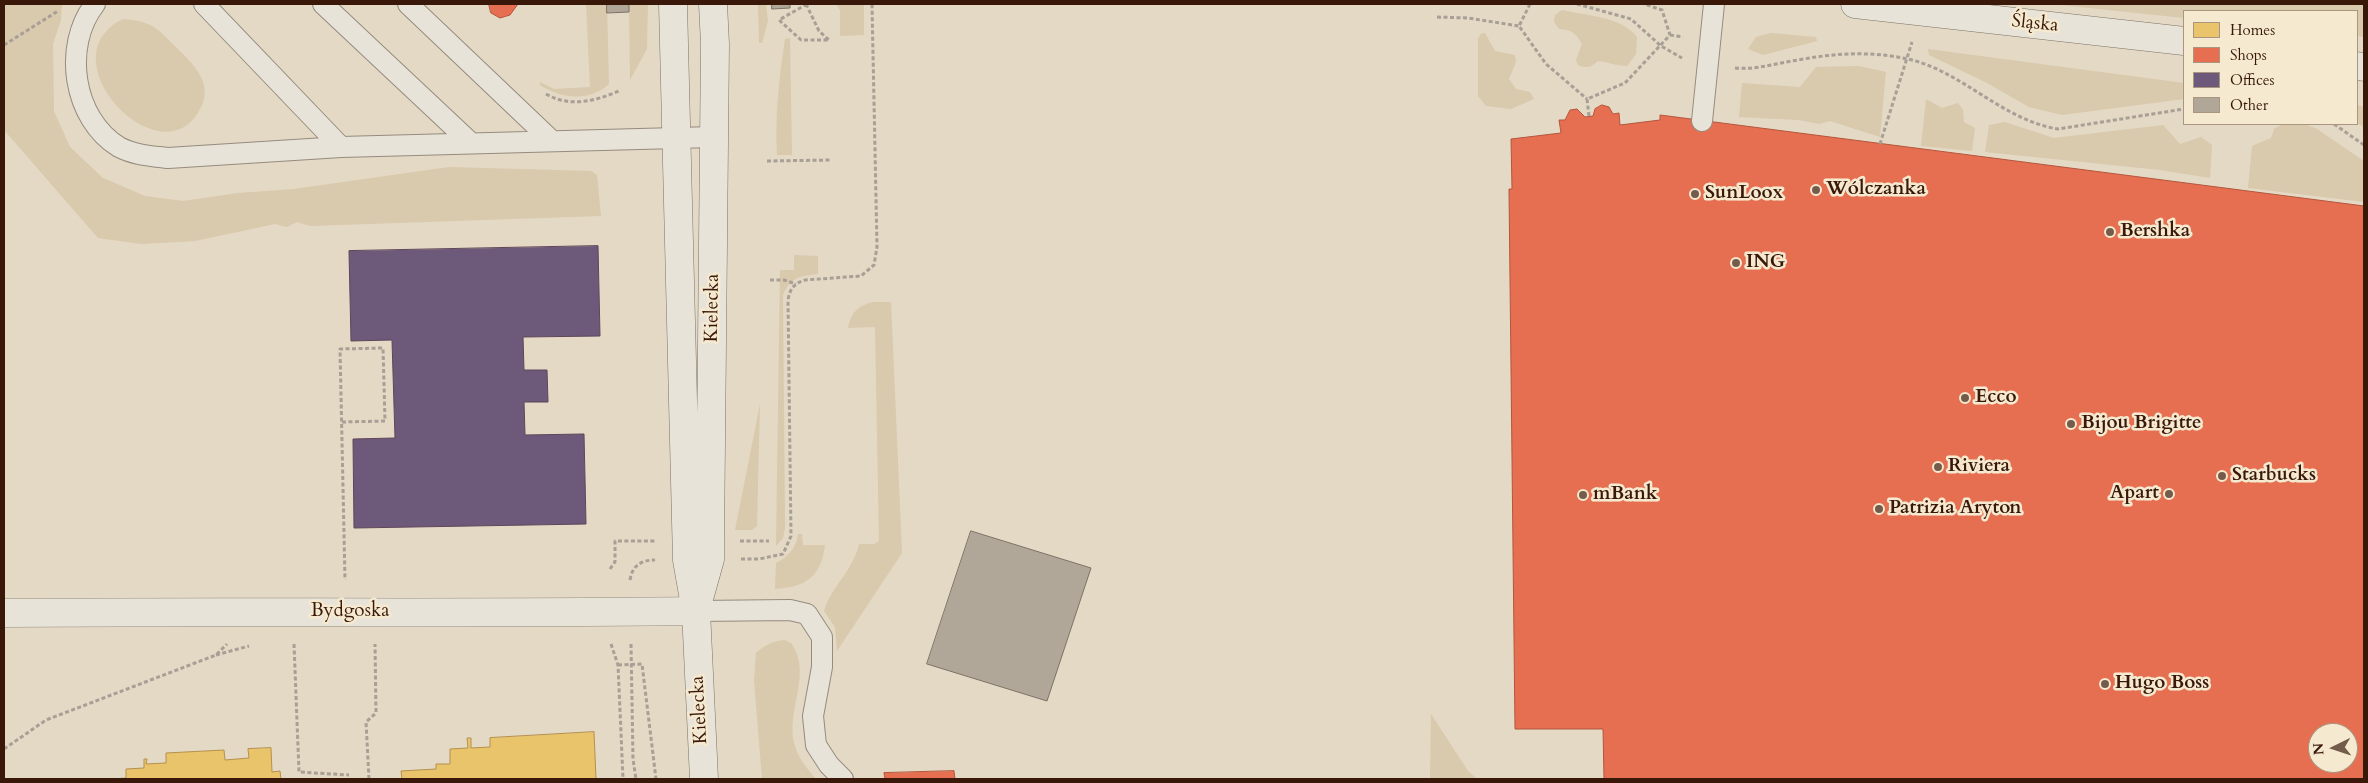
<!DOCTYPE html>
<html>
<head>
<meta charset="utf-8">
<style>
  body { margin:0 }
  #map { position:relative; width:2368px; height:783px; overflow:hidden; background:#e3d9c4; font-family:Cardo,serif }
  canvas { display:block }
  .frame { position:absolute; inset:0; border:5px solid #39180a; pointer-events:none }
  .legend { position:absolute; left:2183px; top:10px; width:175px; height:115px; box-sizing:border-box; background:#f5e9d0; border:1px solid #aa9581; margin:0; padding:6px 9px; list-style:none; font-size:15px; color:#39180a }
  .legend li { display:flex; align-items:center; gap:10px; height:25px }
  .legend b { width:25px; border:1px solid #aa9581 }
  .north { position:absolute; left:2308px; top:723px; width:50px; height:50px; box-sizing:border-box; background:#f5e9d0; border:1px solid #aa9581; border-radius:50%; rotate:266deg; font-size:14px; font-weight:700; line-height:20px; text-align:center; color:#39180a }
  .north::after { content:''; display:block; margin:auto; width:18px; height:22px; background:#745c4b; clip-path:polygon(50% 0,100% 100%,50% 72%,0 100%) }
</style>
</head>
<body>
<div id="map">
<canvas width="2368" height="783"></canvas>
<div class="frame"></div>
<ul class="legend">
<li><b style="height:14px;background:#e9c46a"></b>Homes</li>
<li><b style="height:14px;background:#e76f51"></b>Shops</li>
<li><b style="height:14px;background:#6d597a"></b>Offices</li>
<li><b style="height:14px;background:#b0a799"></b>Other</li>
</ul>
<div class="north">N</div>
</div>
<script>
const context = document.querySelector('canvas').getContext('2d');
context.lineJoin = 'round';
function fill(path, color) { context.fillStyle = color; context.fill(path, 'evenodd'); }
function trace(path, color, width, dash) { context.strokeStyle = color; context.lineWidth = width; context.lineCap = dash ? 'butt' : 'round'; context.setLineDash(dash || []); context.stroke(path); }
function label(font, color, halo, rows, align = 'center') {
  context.font = font + ' Cardo,serif'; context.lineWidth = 5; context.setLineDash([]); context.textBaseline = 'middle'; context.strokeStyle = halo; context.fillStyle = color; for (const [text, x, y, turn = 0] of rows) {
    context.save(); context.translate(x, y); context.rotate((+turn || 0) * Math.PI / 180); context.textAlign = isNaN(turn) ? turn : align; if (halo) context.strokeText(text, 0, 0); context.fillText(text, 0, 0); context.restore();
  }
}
const green = new Path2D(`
  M4 4H62L61 20 53 44 54 111 70 147 103 178 145 196 183 201 238 193 294 189 449 167 591 171 597 175 601 216 310 226 297 222 287 227 275 224 195 241 141 244 98 238 4 130Z
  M586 4H607L609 84C590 102 561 99 540 85V82L554 89 590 87Z
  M629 4H648L647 49 630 80Z
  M758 4H766L768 21 762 43H759Z
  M836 4H864V35L840 36V10Z
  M2051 4H2364V37L2357 36V11H2184V18Z
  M1562 10C1587 16 1621 16 1637 37L1636 54 1627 66C1616 66 1609 62 1598 61 1592 67 1587 69 1578 65L1576 60 1582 44C1576 33 1572 30 1559 29L1554 22 1555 15Z
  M123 19C133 20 143 21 152 26 160 30 168 40 175 46 196 67 218 87 195 117 153 172 46 57 123 19Z
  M1485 33 1495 51 1515 55 1516 62 1509 79 1516 89 1530 92 1534 99 1511 109 1486 106 1478 96V38L1481 34Z
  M1771 33 1816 37 1817 41 1763 55 1748 49 1756 37Z
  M790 38 792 155H777C775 115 779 78 785 39Z
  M1928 49 2184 83V99L2062 115 2029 107 1987 83 1929 55Z
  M1859 66 1886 72 1880 137 1830 121 1819 124 1799 120 1739 117 1742 83 1800 87 1816 67Z
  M1926 99 1942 108 1958 103 1963 110 1964 122 1975 128 1972 151 1921 146Z
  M2357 105 2364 107V127L2357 123Z
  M2005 122 2054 138 2163 125 2180 144 2201 137 2212 145 2210 178 2160 170 1985 152 1989 125Z
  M2282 124H2305L2317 129 2364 161V202L2248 188 2252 146 2271 138 2274 129Z
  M794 255 818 256V274C801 276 790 277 783 295L785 528 783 538 776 546 780 270H794Z
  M874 302H891L902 553 837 651 835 627 824 611C832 585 852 573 859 544H874L879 541 875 327 848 328C851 313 858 305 874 302Z
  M760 404 757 526 752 530H735Z
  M798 534H802L803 545H825C821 577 806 587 775 589L776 563C787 558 797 547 798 534Z
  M785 640 791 643C813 674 786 709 794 743 797 756 807 769 816 779H762L754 680 756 653C765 645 773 641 785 640Z
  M1431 714 1468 771 1477 779H1430Z`);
const homes = new Path2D(`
  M594 732 596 779H402L401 771 436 769V764H450V749L468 748 467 738H471V748L490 747V738Z
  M271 748 272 772 280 771 281 779H112L126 778V769L144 768V759H147L146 764 166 763V753L224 750 225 760 249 758 248 749Z`);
const shops = new Path2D(`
  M489 4H518L510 15 500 18 491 13Z
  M1602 105 1609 107 1613 114 1619 113 1620 125 1660 120V115L2364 206V779H1604L1603 729H1515L1509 189H1512L1511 139 1561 133 1559 120H1565L1570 110 1577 109 1585 117 1593 116 1595 109ZM2318 733H2348V763H2318Z
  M954 771 955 779H885L884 773Z`);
const offices = new Path2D(`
  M598 246 600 336 523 337 524 370H547L548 402H524L525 435 584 434 586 524 354 528 353 439 395 438 392 340 351 341 349 251Z`);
const building = new Path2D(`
  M607 4H629V12L607 13Z
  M772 4H790V8L772 9Z
  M971 531 1091 568 1047 701 927 664Z`);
const path = new Path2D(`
  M806 4 819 31 829 40
  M807 4 779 20 801 40H829
  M1530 4 1519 26 1546 64 1587 99
  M1577 4 1631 19 1661 46 1682 58
  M1437 17 1468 18 1519 26
  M1670 35 1683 37
  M4 45 58 11
  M1735 68C1757 70 1777 63 1798 60 1835 53 1871 51 1908 59 1962 71 2002 120 2058 129L2184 109
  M546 94C570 108 595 101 619 91
  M1589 116 1587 99 1625 83 1670 35 1662 10 1644 4
  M2334 124 2364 145
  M1880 144 1912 42
  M767 161 832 160
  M770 280H784L796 284
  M342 422 385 421 383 348 340 349 345 580
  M740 541H769
  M741 559H759L783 554 791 536 788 301C789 290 794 283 805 280L861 276 874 265 877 247 872 4
  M610 569 615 562V541H655
  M630 580C632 566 641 560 655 560
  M294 644 299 772 349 775
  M611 644 618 665 623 779
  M631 644 633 759 636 779
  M216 655 249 646
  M618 665 642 664 656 779H654
  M4 749 46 720 216 655 227 644
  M369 779 366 722 376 713 375 644`);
const lane = new Path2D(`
  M95 4C62 46 73 119 119 147 134 155 151 156 168 158L341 147 714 137
  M204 4 341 147
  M323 4 471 143
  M408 4 551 140
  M1702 121 1714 4
  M696 611 790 610 807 614 822 637V667L813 716 816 745 829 765 843 779`);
const street = new Path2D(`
  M4 613C234 611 465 614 696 611`);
const secondary = new Path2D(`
  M673 4 687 560 696 611 704 779
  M1855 4 2184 41
  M2357 66 2364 67
  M698 602 710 559V541L715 44 713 4`);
const markers = [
  [1816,190,5,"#745c4b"],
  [1695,194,5,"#745c4b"],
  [2110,232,5,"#745c4b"],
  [1736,263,5,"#745c4b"],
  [1965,398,5,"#745c4b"],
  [2071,424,5,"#745c4b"],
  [1938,467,5,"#745c4b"],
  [2222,476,5,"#745c4b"],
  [2169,494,5,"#745c4b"],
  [1583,495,5,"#745c4b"],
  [1879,509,5,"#745c4b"],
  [2105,684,5,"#745c4b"]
];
const streetNames = [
  ["Śląska",2035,24,6],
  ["Kielecka",713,308,-89],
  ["Bydgoska",350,612],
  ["Kielecka",700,710,-93]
];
const poiNames = [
  ["Wólczanka",1826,190],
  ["SunLoox",1705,194],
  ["Bershka",2120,232],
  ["ING",1746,263],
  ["Ecco",1975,398],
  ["Bijou Brigitte",2081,424],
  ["Riviera",1948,467],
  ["Starbucks",2232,476],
  ["Apart",2159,494,"right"],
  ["mBank",1593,495],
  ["Patrizia Aryton",1889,509],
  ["Hugo Boss",2115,684]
];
fill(green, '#d9c9ad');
fill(homes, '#e9c46a');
trace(homes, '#b4904d', 1);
fill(shops, '#e76f51');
trace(shops, '#b3553c', 1);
fill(offices, '#6d597a');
trace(offices, '#5d4658', 1);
fill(building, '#b0a799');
trace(building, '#7d7266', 1);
trace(lane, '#968b7e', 22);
trace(street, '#968b7e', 29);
trace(secondary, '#7d7266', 29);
trace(path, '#a89f96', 3, [4, 2.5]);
trace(lane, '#e8e3d8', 20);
trace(street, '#e8e3d8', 28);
trace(secondary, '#e8e3d8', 28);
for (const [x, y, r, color] of markers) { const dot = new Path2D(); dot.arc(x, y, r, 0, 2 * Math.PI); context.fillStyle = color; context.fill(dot); trace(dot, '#f5e9d0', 2); }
label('19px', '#39180a', '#f5e9d0', streetNames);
label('bold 19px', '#39180a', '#f5e9d0', poiNames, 'left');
</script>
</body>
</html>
